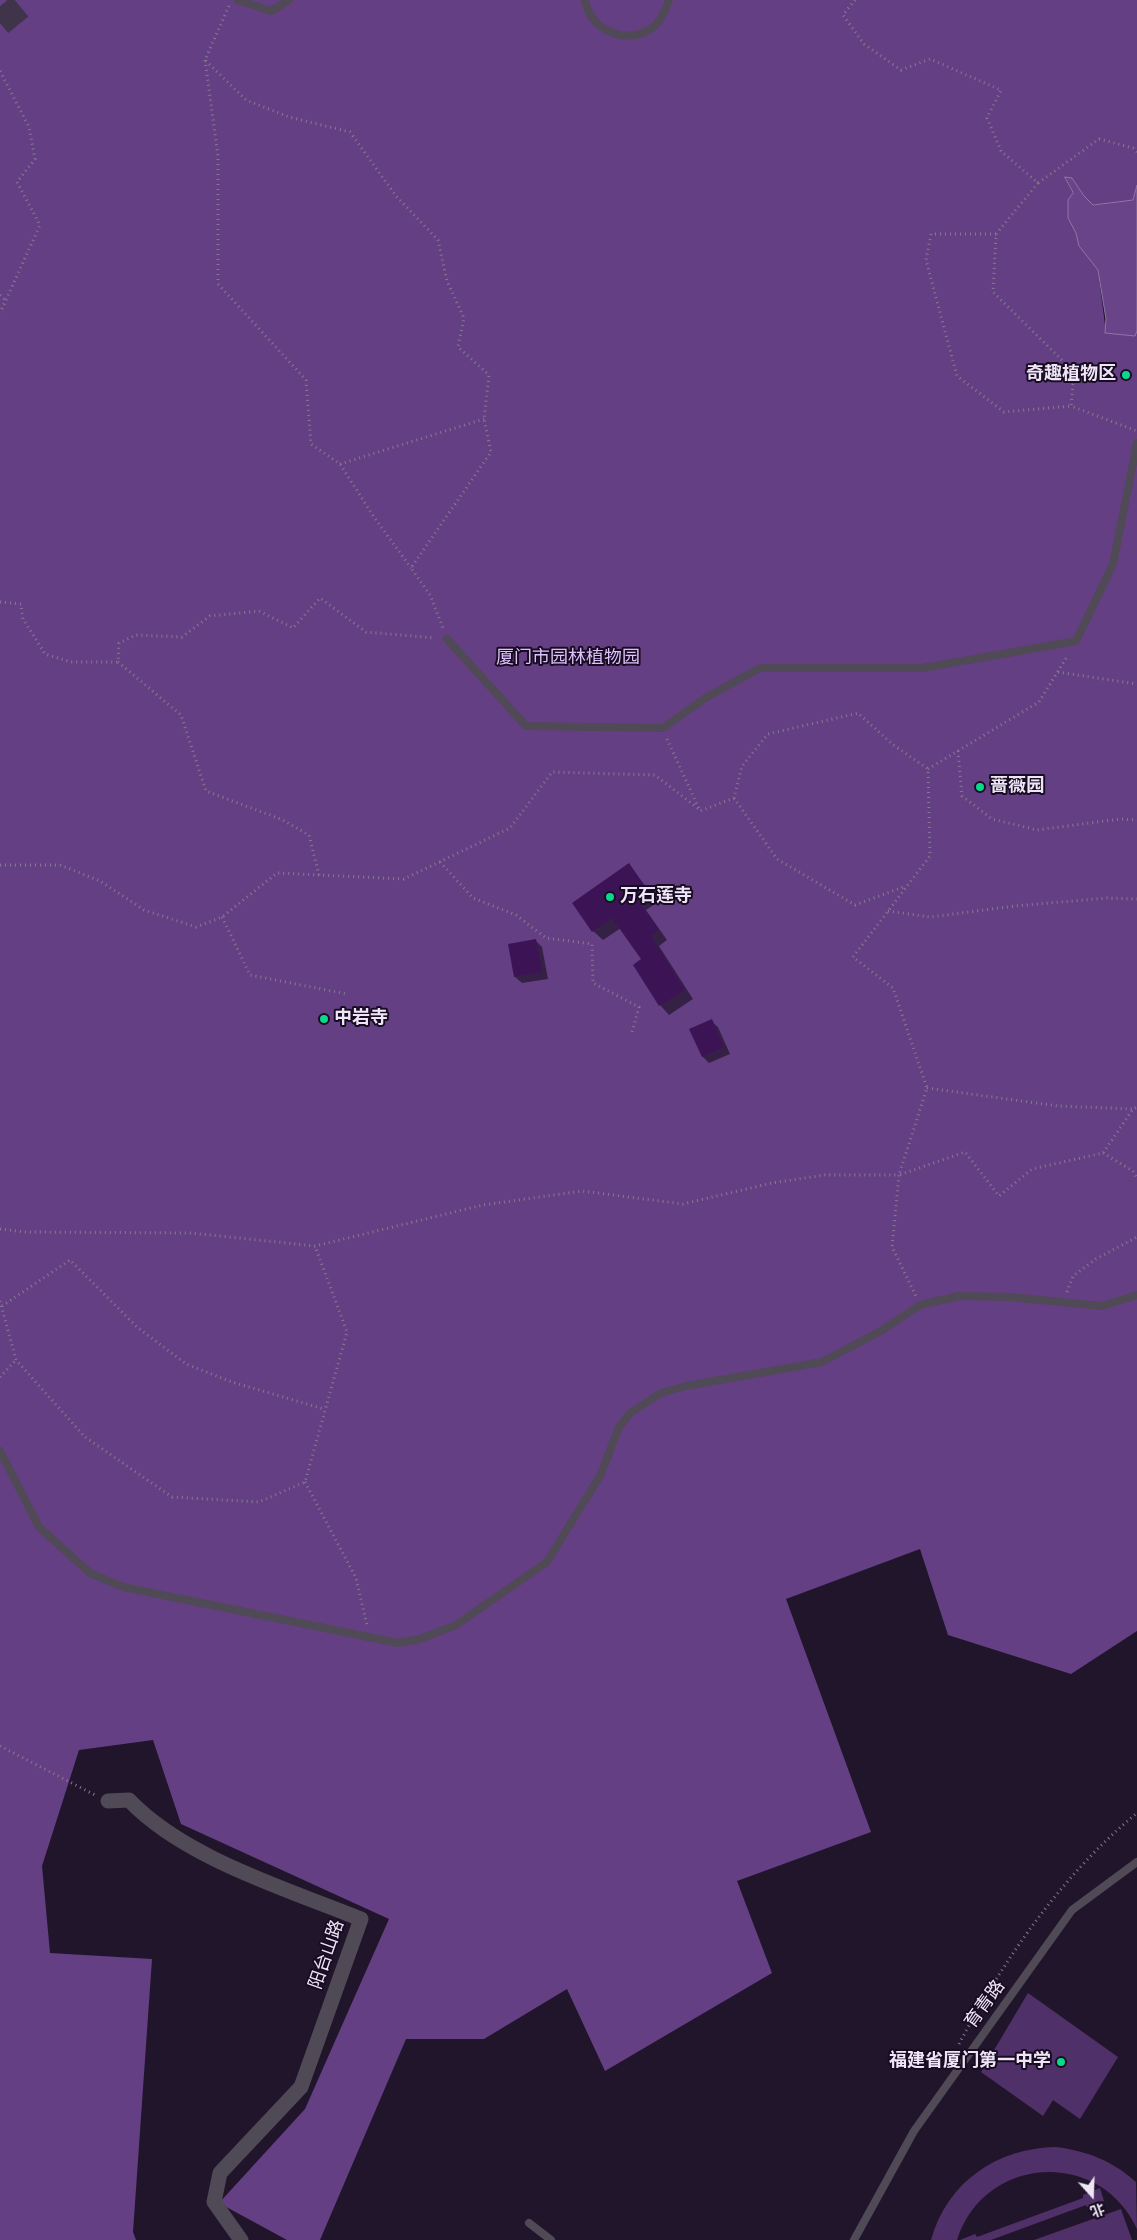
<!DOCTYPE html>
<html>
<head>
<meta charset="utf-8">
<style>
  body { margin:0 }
  #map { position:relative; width:1137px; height:2240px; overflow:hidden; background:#21152c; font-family:"Source Sans 3","Noto Sans SC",sans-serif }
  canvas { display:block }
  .north { position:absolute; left:1067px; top:2170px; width:50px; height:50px; -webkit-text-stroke:4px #180c22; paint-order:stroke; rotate:160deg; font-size:14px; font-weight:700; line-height:20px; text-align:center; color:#eee6f6 }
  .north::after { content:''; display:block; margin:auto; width:18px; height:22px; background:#eee6f6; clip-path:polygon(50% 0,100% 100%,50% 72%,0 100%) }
</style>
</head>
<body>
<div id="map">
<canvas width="1137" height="2240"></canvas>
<div class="north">北</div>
</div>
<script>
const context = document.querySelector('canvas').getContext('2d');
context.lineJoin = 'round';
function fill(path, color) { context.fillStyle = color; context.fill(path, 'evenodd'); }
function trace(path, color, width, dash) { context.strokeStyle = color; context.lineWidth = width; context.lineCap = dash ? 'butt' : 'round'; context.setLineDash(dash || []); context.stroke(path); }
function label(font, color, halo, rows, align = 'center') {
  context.font = font + ' "Source Sans 3","Noto Sans SC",sans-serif'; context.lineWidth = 4; context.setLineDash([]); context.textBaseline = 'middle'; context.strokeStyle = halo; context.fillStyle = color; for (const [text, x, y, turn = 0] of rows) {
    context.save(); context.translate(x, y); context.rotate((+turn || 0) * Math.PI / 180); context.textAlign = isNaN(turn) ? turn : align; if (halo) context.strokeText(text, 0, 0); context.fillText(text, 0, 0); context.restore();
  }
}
const green = new Path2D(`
  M1028 1993 1118 2057 1080 2119 1053 2100 1043 2116 981 2072Z
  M1056 2147C1087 2151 1113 2161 1136 2182L1137 2229C1100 2148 984 2155 957 2240H931C947 2182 997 2148 1056 2147Z
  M1100 2188 1104 2201 1087 2207 1086 2205 991 2240H960L975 2234 977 2237 1083 2198V2195Z
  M1121 2209 1132 2240H1034Z`);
const forest = new Path2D(`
  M0 0H1137V185L1133 200 1093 205 1084 196 1072 178H1065L1073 193 1068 218 1076 233 1079 246 1098 270 1106 333 1134 336 1137 331V1631L1071 1674 948 1635 920 1549 786 1599 871 1832 737 1881 772 1973 605 2071 567 1989 484 2039H406L320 2240H287L219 2203 305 2109 389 1919 181 1824 153 1740 79 1750 42 1866 50 1953 152 1959 133 2232 136 2240H0Z`);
const water = new Path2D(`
  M1065 177 1072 178 1084 196 1093 205 1133 200 1137 185V331L1135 336 1105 333 1106 319 1098 270 1079 246 1076 233 1068 218V200L1073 193Z`);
const shadow = new Path2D(`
  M628 864 658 902 646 910 667 940 659 946 693 999 669 1015 660 1005 643 960 621 928 603 940 593 931Z
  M536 941 542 947 548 979 522 983 515 977Z
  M711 1021 718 1027 730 1054 709 1063 703 1057 691 1030Z`);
const building = new Path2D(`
  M629 863 649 892 638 900 659 930 651 936 685 990 659 1006 633 965 641 959 612 918 592 932 572 903Z
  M536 939 542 972 514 977 508 944Z
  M712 1019 724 1047 702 1057 689 1029Z`);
const highwayTunnel = new Path2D(`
  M0 23 28 0`);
const path = new Path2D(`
  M855 0 843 15 864 44 901 70 930 59 1001 90 987 118 1001 151 1038 183 1099 139 1133 148 1137 152
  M229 6 205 60 246 100 289 117 350 132 396 196 438 240 447 281 464 318 458 347 489 375 484 419 491 452 411 568 430 595 443 628
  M205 60 218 156V284L306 380 311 444 340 464 374 517 411 568
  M0 71 29 127 35 159 17 182 40 225 0 313
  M1038 183 996 234 993 292 1074 372 1071 406 1137 431
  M996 234H931L926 260 957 376 1004 412 1071 406
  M0 295 6 301
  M340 464 484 419
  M0 602 21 604 23 619 45 654 71 662H118L119 643 136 635 182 637 210 616 259 611 293 628 320 598 366 632 435 638
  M118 662 181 715 206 791 283 820 309 835 319 875
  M1058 672 1137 684
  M667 739 700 811 734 798 742 766 768 734 858 713 892 744 928 769 930 856 853 957 893 988 927 1088 899 1175 965 1152 999 1196 1032 1169 1103 1153 1133 1109 1137 1107
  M958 751 962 796 992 819 1037 830 1120 819 1137 820
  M928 769 1039 702 1068 655
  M734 798 777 859 855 905 906 886
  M440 862 473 898 516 915 546 938 592 944 593 983 639 1007 632 1032
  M0 865H60L100 881 144 910 196 927 222 917 277 873 404 879 510 828 552 772 655 775 700 810
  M888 911 930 917 1015 906 1107 898 1137 899
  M222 917 250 975 347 994
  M927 1088 1058 1106 1133 1109
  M1103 1153 1133 1171 1137 1179
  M0 1229 25 1232 191 1233 315 1246 483 1205 582 1191 683 1204 772 1183 825 1175H899L892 1247 916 1296
  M1067 1292 1073 1276 1096 1259 1137 1237
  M0 1301 16 1360 85 1437 172 1497 259 1502 305 1482 347 1332 315 1246
  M2 1306 70 1260 137 1327 186 1364 232 1382 324 1409
  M0 1377 16 1360
  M305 1482 356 1578 367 1625
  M0 1746 95 1795
  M959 2044C1004 1959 1062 1875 1137 1813`);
const lane = new Path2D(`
  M238 0 271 11 289 0
  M585 0C589 28 622 44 647 31 660 25 664 12 669 0
  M447 639 526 726 663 728 707 697 760 668H923L1076 641 1113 564 1137 443
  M0 1451 39 1527 90 1573 123 1587 398 1643 420 1639 456 1625 547 1562 601 1474 619 1427 630 1413 661 1393 686 1386 822 1362 879 1332 920 1305 959 1296 1010 1297 1102 1306 1137 1295
  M529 2223 551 2240
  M854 2240 914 2131 1072 1910 1137 1862`);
const street = new Path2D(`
  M108 1801 129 1800C184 1858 287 1889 361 1919L301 2087 220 2173 214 2202 241 2240`);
const markers = [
  [1126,375,5,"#0ad98b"],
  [980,787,5,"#0ad98b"],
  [610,897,5,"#0ad98b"],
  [324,1019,5,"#0ad98b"],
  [1061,2062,5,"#0ad98b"]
];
const poiNames = [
  ["奇趣植物区",1116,375,"right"],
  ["蔷薇园",990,787],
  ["万石莲寺",620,897],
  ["中岩寺",334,1019],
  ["福建省厦门第一中学",1051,2062,"right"]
];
const parkNames = [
  ["厦门市园林植物园",568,659]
];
const streetNames = [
  ["阳台山路",328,1955,-71],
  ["育青路",986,2005,-54]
];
fill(green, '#503068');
fill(forest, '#653f83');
fill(water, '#6a4488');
trace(water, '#9275a9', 1);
fill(shadow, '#0007');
fill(building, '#3c1456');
trace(highwayTunnel, '#40344a', 26, [26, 13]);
trace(path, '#857b8f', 3, [1, 4]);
trace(lane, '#4f4a55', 8);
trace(street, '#4f4a55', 15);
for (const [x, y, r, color] of markers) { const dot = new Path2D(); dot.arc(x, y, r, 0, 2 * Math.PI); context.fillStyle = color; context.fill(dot); trace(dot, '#180c22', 2); }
label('bold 18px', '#eee6f6', '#180c22', poiNames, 'left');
label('18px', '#dec0fa', '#180c22', parkNames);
label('18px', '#eee6f6', '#180c22', streetNames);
</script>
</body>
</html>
